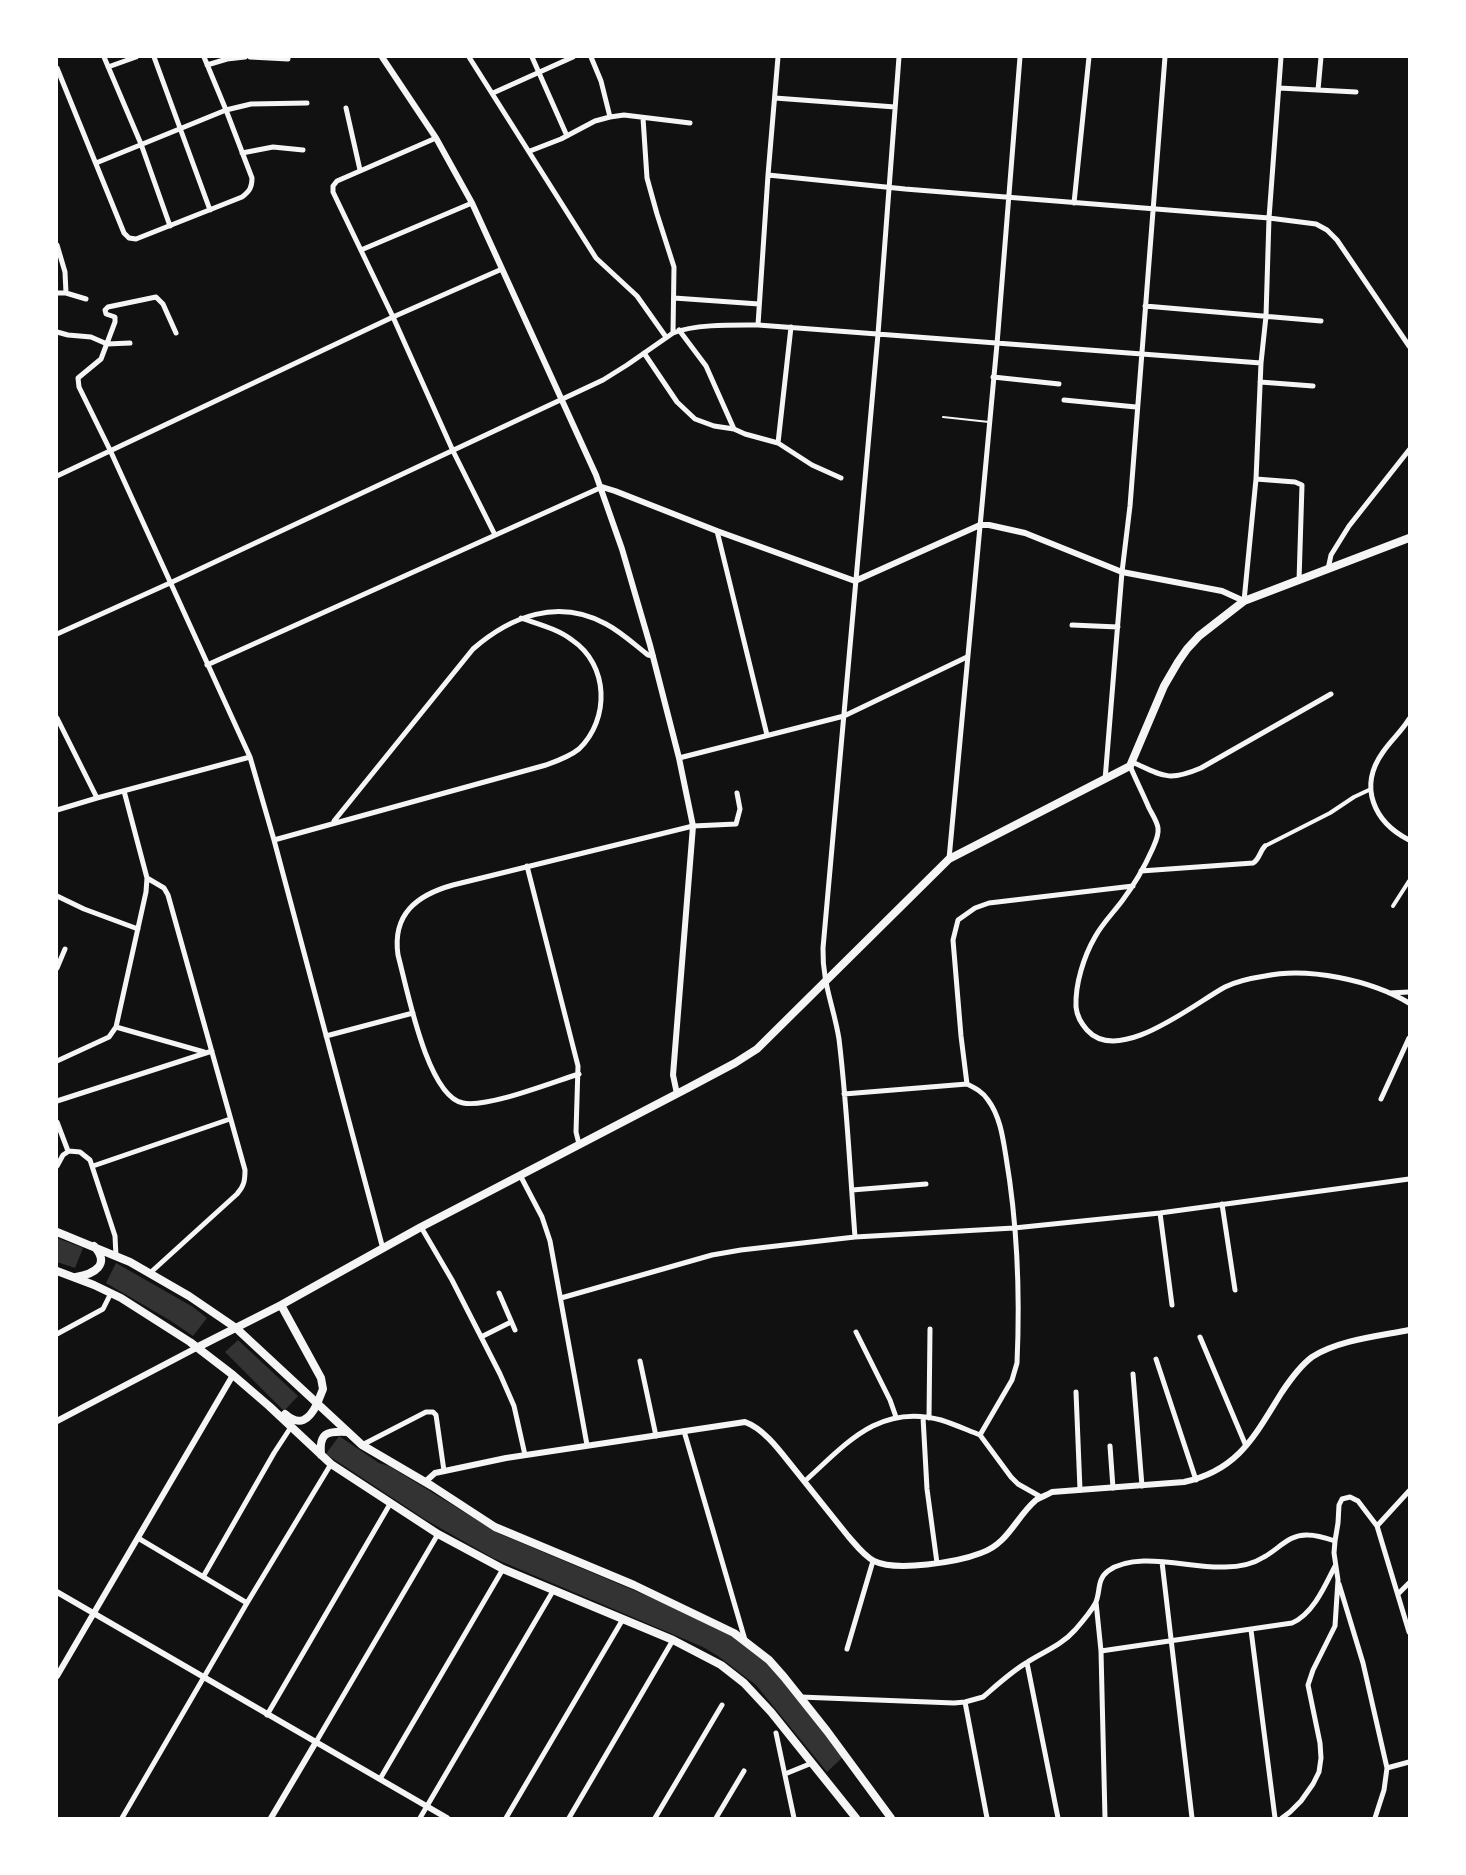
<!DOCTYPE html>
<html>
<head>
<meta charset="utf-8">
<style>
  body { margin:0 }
  #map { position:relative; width:1466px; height:1875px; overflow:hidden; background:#111; font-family:"Fira Sans",sans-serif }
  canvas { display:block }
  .frame { position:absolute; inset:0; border:58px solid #fff; pointer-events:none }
</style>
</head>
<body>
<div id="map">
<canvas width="1466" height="1875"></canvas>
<div class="frame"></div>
</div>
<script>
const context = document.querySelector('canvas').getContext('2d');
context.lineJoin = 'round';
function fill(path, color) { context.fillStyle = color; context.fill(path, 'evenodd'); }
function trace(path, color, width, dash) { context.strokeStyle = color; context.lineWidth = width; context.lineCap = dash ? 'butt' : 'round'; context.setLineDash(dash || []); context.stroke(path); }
const water = new Path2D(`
  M57 1238 83 1248 75 1268 57 1262Z
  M116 1263 193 1307 207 1318 193 1336 171 1321 106 1283Z
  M238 1340 298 1396 284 1411 225 1352Z
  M339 1436 379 1463 389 1466 500 1534 702 1619 729 1634 765 1661 804 1706 843 1757 827 1772 756 1685 718 1656 703 1647 493 1558 426 1520 326 1454Z`);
const service = new Path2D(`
  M57 324V338
  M943 417 989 422`);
const pedestrian = new Path2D(`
  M1265 846 1330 813 1354 797 1371 789
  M1393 906 1409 881`);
const minor = new Path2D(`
  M104 57 141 144 170 226
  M154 57 210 210
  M250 57 288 59
  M469 57 596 258 637 296 666 337
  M532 57 567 136
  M591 57 601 81 610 117
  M778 57 768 175 758 325 1261 363
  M207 65 227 59 245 57
  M108 67 136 57
  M57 68 124 233 129 238 136 239 242 197C250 191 252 187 252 178L226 110 204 57
  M1279 88 1356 92
  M1318 90 1321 57
  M493 93 573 57
  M775 98 895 107
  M346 108 360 170
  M643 118 647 178 657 214 674 267 673 333
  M436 138 337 181 333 186V192L393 317 453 451 495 535
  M530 151 561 139 595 121 610 117 624 115 690 123
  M242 153 273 147 303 150
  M96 163 226 110 251 104 307 103
  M768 175 905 189 1269 218 1316 224 1327 230 1337 240 1409 346
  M1074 203 1089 57
  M57 245 65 272 66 293
  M361 250 472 203
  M57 293H66L86 299
  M674 298 759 304
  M1145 306 1321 321
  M679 330 706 366 734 429
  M57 332 68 335 91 337 107 344 130 343
  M176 333 163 304 156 297 108 307 105 310 106 314 115 317V322L101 359 78 378 79 387 110 450 250 757 274 840 383 1249
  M644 353 677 402 695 419 714 426 734 429 745 434 778 443 812 465 841 478
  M993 377 1059 384
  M1260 382 1313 386
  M1064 400 1136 407
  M778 443 791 327
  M57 476 393 317 502 269
  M1256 479 1295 482 1302 485 1299 581
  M717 531 767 735
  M1328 569 1331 555 1349 526 1409 450
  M1244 601 1256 479 1261 363 1266 316 1269 218 1281 57
  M1072 625 1118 627
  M57 634 170 583 603 380 627 365 673 333C695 324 734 325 758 325
  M207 665 602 487
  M57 718 97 798
  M1409 719C1402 731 1391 740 1383 752 1358 787 1374 822 1409 840
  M679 758 844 716 967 657
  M1132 762C1163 776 1168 782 1201 768L1331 694
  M1130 766C1136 780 1143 794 1149 808 1152 814 1157 821 1158 828 1159 836 1155 843 1152 850 1144 868 1134 885 1122 901 1113 913 1102 924 1095 937 1084 956 1075 984 1076 1007 1077 1017 1081 1023 1087 1030 1119 1066 1195 1003 1225 987 1237 981 1252 978 1265 976 1308 967 1371 980 1409 1003
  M1105 780 1122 572 1130 506 1165 57
  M57 810 97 798 250 757
  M334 821 473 649C511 616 558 598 606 624 621 632 634 644 648 655L653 656
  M274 840 546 765C557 761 569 757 579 749 610 719 609 665 572 640 558 629 538 624 521 618
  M949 859 997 344 1020 57
  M527 866 578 1066 576 1132 579 1144
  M1141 871 1253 863C1259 860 1260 851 1265 846
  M147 878 164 888 168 895 245 1170C245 1181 244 1186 237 1194L150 1273
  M57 896 84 909 138 929
  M57 968 65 949
  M1389 993 1409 992
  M116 1027 204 1052
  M326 1036 413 1013
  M57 1061 109 1037 116 1027 146 892 147 878 124 791
  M579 1074C553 1082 488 1108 463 1103 427 1096 407 988 398 955 392 914 417 895 453 885L693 826 736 824 740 809 737 793
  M967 1084 961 1036 953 940 958 920 975 908 989 903 1133 886
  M844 1094 967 1084C975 1088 983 1092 988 1100 1000 1116 1003 1138 1006 1157 1017 1222 1020 1297 1017 1363L1012 1380 980 1435 1011 1477 1018 1484 1041 1497
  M1381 1099 1409 1038
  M57 1101 212 1051
  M57 1122 68 1151
  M57 1166 63 1155 69 1151 80 1152 90 1160 115 1236 116 1256
  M93 1166 230 1119
  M520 1175 542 1217 550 1241 587 1445
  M852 1190 926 1184
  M1222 1204 1235 1290
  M1160 1213 1172 1305
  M421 1227 452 1280 500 1374 514 1406 525 1455
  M855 1237C850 1171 847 1105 839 1039 834 1007 822 983 823 948L878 334 899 57
  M499 1293 515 1330
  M561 1298 712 1255 741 1250 855 1237 1014 1228 1160 1213 1409 1179
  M856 1332 890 1400 896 1417
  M57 1334 103 1309 111 1293
  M481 1337 511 1322
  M1200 1337 1246 1446
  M1156 1359 1196 1480
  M640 1361 656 1436
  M1133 1374 1142 1486
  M1076 1392 1080 1490
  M923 1417 927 1489 937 1563
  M929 1418 930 1329
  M684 1431 745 1640
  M362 1445 426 1412H433L436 1415 444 1471
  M1110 1446 1113 1488
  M805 1481C846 1444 879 1403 941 1420 954 1424 967 1430 980 1435
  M1377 1526 1409 1491
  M138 1538 247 1603
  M1162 1562 1192 1818
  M203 1577 274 1453 291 1427
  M1339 1584 1363 1663 1387 1768 1384 1790 1375 1818
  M1398 1594 1409 1583
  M1096 1602 1101 1651 1105 1818
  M1251 1630 1275 1818
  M847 1649 873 1561
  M1101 1651 1292 1623C1313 1614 1325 1586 1335 1566
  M1027 1663 1058 1818
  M800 1697 954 1703 965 1702 983 1697C997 1685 1011 1672 1026 1663 1043 1652 1062 1645 1075 1630 1082 1622 1090 1613 1095 1604 1101 1593 1096 1580 1108 1571 1137 1550 1191 1569 1225 1567 1238 1567 1253 1564 1264 1557 1279 1549 1289 1534 1308 1535 1317 1535 1326 1538 1335 1541
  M965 1702 987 1818
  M267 1715 390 1504
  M776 1733 794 1818
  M316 1742 438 1534
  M1387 1768 1409 1762
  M785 1774 812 1763
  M380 1779 503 1569
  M122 1818 247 1603 331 1464
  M420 1818 553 1591
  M506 1818 623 1619
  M569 1818 673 1640
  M655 1818 722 1705
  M716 1818 744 1771
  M1282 1818 1290 1812 1301 1801 1313 1784 1319 1772 1321 1758 1320 1743 1308 1685 1313 1670 1335 1626 1338 1580 1334 1553 1335 1541 1338 1523 1339 1505 1342 1499 1350 1497 1358 1501 1377 1526 1409 1632`);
const tertiary = new Path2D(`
  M382 57 436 138 472 203 596 475 622 549 650 645 679 758 693 826 673 1075 677 1094
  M602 487 615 491 717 531 855 581 980 525H989L1025 533 1122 572 1222 591 1244 601
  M57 1421 198 1347
  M425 1482 435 1473 506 1458 745 1422C762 1428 777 1447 788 1461 808 1486 828 1511 848 1536 855 1544 864 1556 874 1561 896 1572 958 1562 981 1553 1008 1544 1016 1517 1036 1500 1041 1497 1047 1495 1052 1492L1184 1482C1239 1470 1255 1435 1282 1392 1290 1380 1300 1366 1312 1357 1338 1340 1379 1336 1409 1330
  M57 1592 447 1818
  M57 1676 233 1375
  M271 1818 316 1742`);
const secondary = new Path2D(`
  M281 1305 321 1378 323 1389 317 1404
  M198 1347 281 1305 421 1227 688 1088 735 1063 757 1049 949 859 1130 766 1164 686 1178 662 1187 649 1199 636 1244 601 1409 538`);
const primary = new Path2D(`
  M57 1232 130 1262 189 1296 236 1328 362 1445 432 1486 495 1527 634 1585 734 1633 769 1660 784 1677 827 1731 891 1818
  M57 1271 94 1285 121 1298 190 1342 233 1375 269 1406 331 1464 438 1534 503 1569 673 1640 721 1665 744 1683 771 1712 856 1818
  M76 1277C94 1274 111 1265 94 1246
  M285 1414C300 1427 309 1420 317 1404
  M321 1455C319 1433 326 1431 347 1432`);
fill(water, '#333');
trace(service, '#f5f5f5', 2);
trace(pedestrian, '#f5f5f5', 4);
trace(minor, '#f5f5f5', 5);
trace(tertiary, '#f5f5f5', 6);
trace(secondary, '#f5f5f5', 8);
trace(primary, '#f5f5f5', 8);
</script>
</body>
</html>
